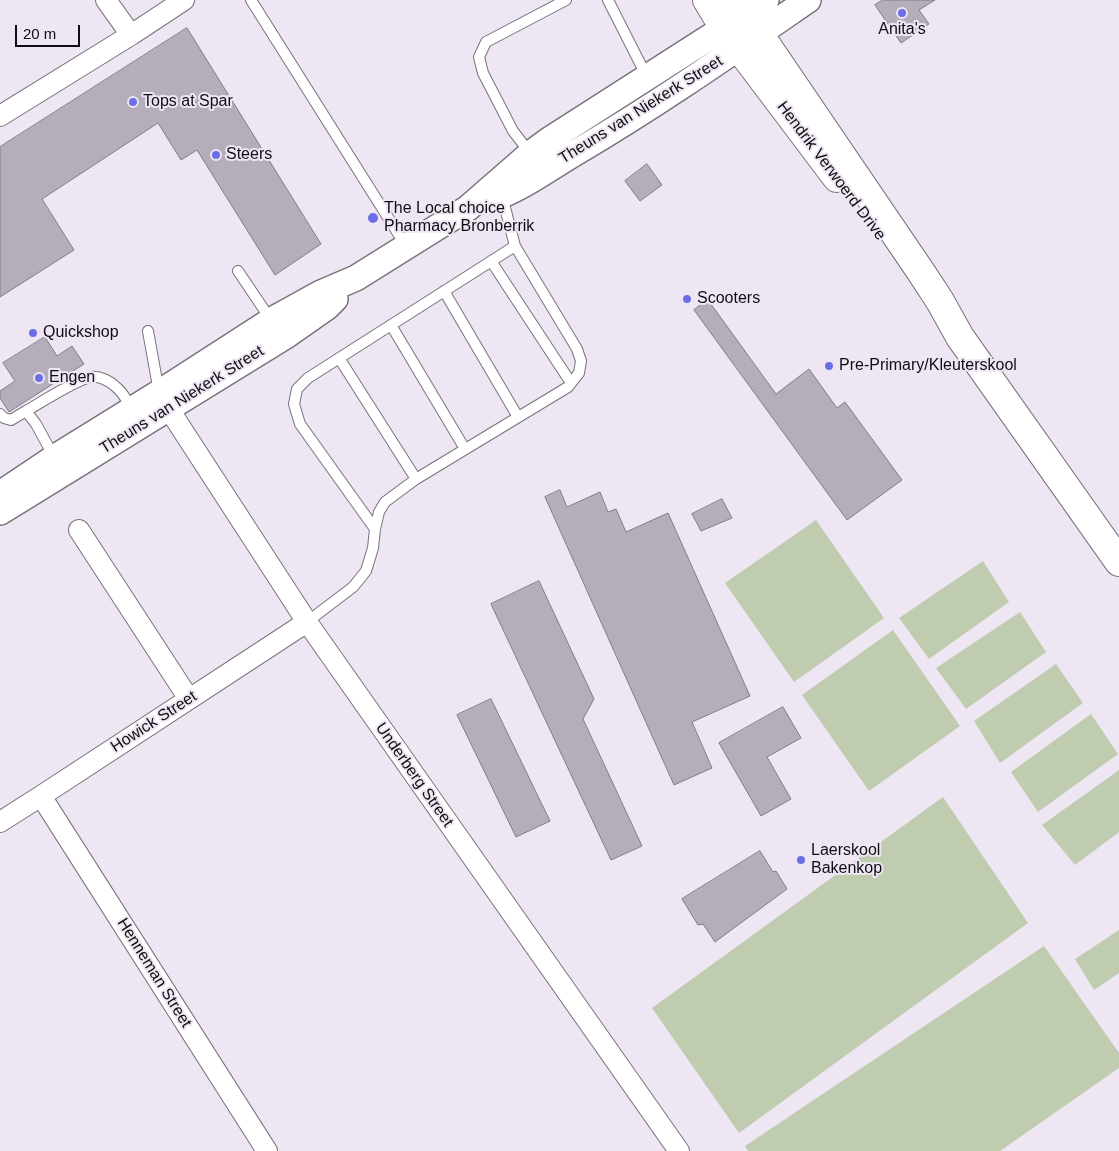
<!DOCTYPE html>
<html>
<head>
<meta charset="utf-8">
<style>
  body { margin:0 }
  #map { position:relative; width:1119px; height:1151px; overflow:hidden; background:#efe6f3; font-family:Arial,sans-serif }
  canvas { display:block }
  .scale { position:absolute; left:15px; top:25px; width:65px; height:22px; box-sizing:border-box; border:2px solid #100d12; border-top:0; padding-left:6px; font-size:15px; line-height:18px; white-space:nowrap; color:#100d12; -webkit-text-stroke:4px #efe6f3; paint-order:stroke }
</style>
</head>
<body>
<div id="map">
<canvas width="1119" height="1151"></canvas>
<div class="scale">20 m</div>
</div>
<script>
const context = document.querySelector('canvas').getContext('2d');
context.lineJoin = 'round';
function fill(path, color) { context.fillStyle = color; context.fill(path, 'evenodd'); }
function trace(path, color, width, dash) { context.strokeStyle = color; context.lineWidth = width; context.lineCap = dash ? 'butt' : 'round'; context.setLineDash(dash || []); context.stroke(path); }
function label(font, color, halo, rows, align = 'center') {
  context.font = font + ' Arial,sans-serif'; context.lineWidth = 4; context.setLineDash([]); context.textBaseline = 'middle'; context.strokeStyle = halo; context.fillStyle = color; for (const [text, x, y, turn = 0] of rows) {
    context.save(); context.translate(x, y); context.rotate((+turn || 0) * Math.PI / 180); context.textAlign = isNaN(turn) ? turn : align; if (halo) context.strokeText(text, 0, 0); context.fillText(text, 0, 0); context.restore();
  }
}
const green = new Path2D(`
  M816 520 884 618 794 682 725 583Z
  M983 561 1009 602 929 659 899 618Z
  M1020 612 1046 652 966 709 936 668Z
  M893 630 960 726 869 791 802 695Z
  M1056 664 1083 703 1000 763 974 721Z
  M1091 714 1118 754 1038 812 1011 772Z
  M1119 770V832L1075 865 1042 825Z
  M943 797 1028 923 739 1133 652 1008Z
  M1119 930V973L1094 990 1075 959Z
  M1044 946 1119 1053V1068L1000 1151H748L745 1146Z`);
const building = new Path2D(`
  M883 0H935L919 10 929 24 901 43 875 5Z
  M187 28 321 244 275 275 197 150 181 160 158 123 42 199 74 250 0 297V147Z
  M647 164 662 185 640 201 625 181Z
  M708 300 776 394 809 369 837 408 845 402 902 480 847 520 694 310Z
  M45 337 57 356 72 346 84 364 9 412 0 398V391L15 381 3 363Z
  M560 490 567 507 600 492 608 512 616 509 626 532 668 513 750 696 692 722 712 768 674 785 545 497Z
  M722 499 732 518 701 531 692 514Z
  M539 581 594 699 583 719 642 846 611 860 491 604Z
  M491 699 550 821 516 837 457 715Z
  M783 707 801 738 767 757 791 799 761 816 719 743Z
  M760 851 773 872 776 871 787 889 715 942 703 924 698 925 682 899Z`);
const service = new Path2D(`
  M251 0 406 246
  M608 0 647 77
  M530 153 513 131 483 73 479 57 486 42 566 0
  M491 261 571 383
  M238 271 271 320
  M444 291 518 417
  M391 325 465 449
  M148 331 159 392
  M339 358 416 479
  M0 414 4 418 11 420 26 411
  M54 457 36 424 26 411C40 403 77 379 91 377 100 376 110 381 116 387 123 392 127 402 132 408
  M375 529 300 424 294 404 297 389 308 378 515 246
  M307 622 353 587 366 571 373 548 375 529 379 512 385 502 416 479 568 387 579 373 581 361 577 349 515 246 502 196`);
const minor = new Path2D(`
  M106 0 131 35
  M0 116 131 35 184 0
  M161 397 307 622 679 1151
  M79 530 189 699
  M41 796 267 1151
  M0 822 41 796 307 622`);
const tertiary = new Path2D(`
  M492 199C521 189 548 169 575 153 655 106 731 53 808 0
  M0 494 54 458 159 393 272 320 321 293 356 278 468 208 530 154 549 140 724 28 766 0
  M0 512 287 335 327 307 335 299`);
const secondary = new Path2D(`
  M707 0 724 28 739 48 837 178
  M736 0 921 272 940 301 960 337 1119 562`);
const markers = [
  [902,13,5,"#6c6ee8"],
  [133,102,5,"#6c6ee8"],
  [216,155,5,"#6c6ee8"],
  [373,218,6,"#6c6ee8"],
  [687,299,5,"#6c6ee8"],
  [33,333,5,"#6c6ee8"],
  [829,366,5,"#6c6ee8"],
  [39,378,5,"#6c6ee8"],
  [801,860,5,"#6c6ee8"]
];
const poiNames = [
  ["Anita's",902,30,"center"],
  ["Tops at Spar",143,102],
  ["Steers",226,155],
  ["The Local choice",384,209],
  ["Pharmacy Bronberrik",384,227],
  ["Scooters",697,299],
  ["Quickshop",43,333],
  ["Pre-Primary/Kleuterskool",839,366],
  ["Engen",49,378],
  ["Laerskool",811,851],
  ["Bakenkop",811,869]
];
const streetNames = [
  ["Theuns van Niekerk Street",641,110,-32],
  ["Hendrik Verwoerd Drive",831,171,53],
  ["Theuns van Niekerk Street",182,400,-32],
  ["Howick Street",154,722,-33],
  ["Underberg Street",414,775,55],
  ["Henneman Street",154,973,58]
];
fill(green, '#c0ccaf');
fill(building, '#b6adba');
trace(building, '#837b86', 1);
trace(service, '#79717c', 12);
trace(minor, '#79717c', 22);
trace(tertiary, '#79717c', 28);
trace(secondary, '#79717c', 30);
trace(service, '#fff', 10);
trace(minor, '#fff', 20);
trace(tertiary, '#fff', 25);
trace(secondary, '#fff', 28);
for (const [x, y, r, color] of markers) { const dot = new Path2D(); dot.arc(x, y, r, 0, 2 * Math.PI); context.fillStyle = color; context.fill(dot); trace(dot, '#efe6f3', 2); }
label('16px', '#100d12', '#efe6f3', poiNames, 'left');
label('16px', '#100d12', '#efe6f3', streetNames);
</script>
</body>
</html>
